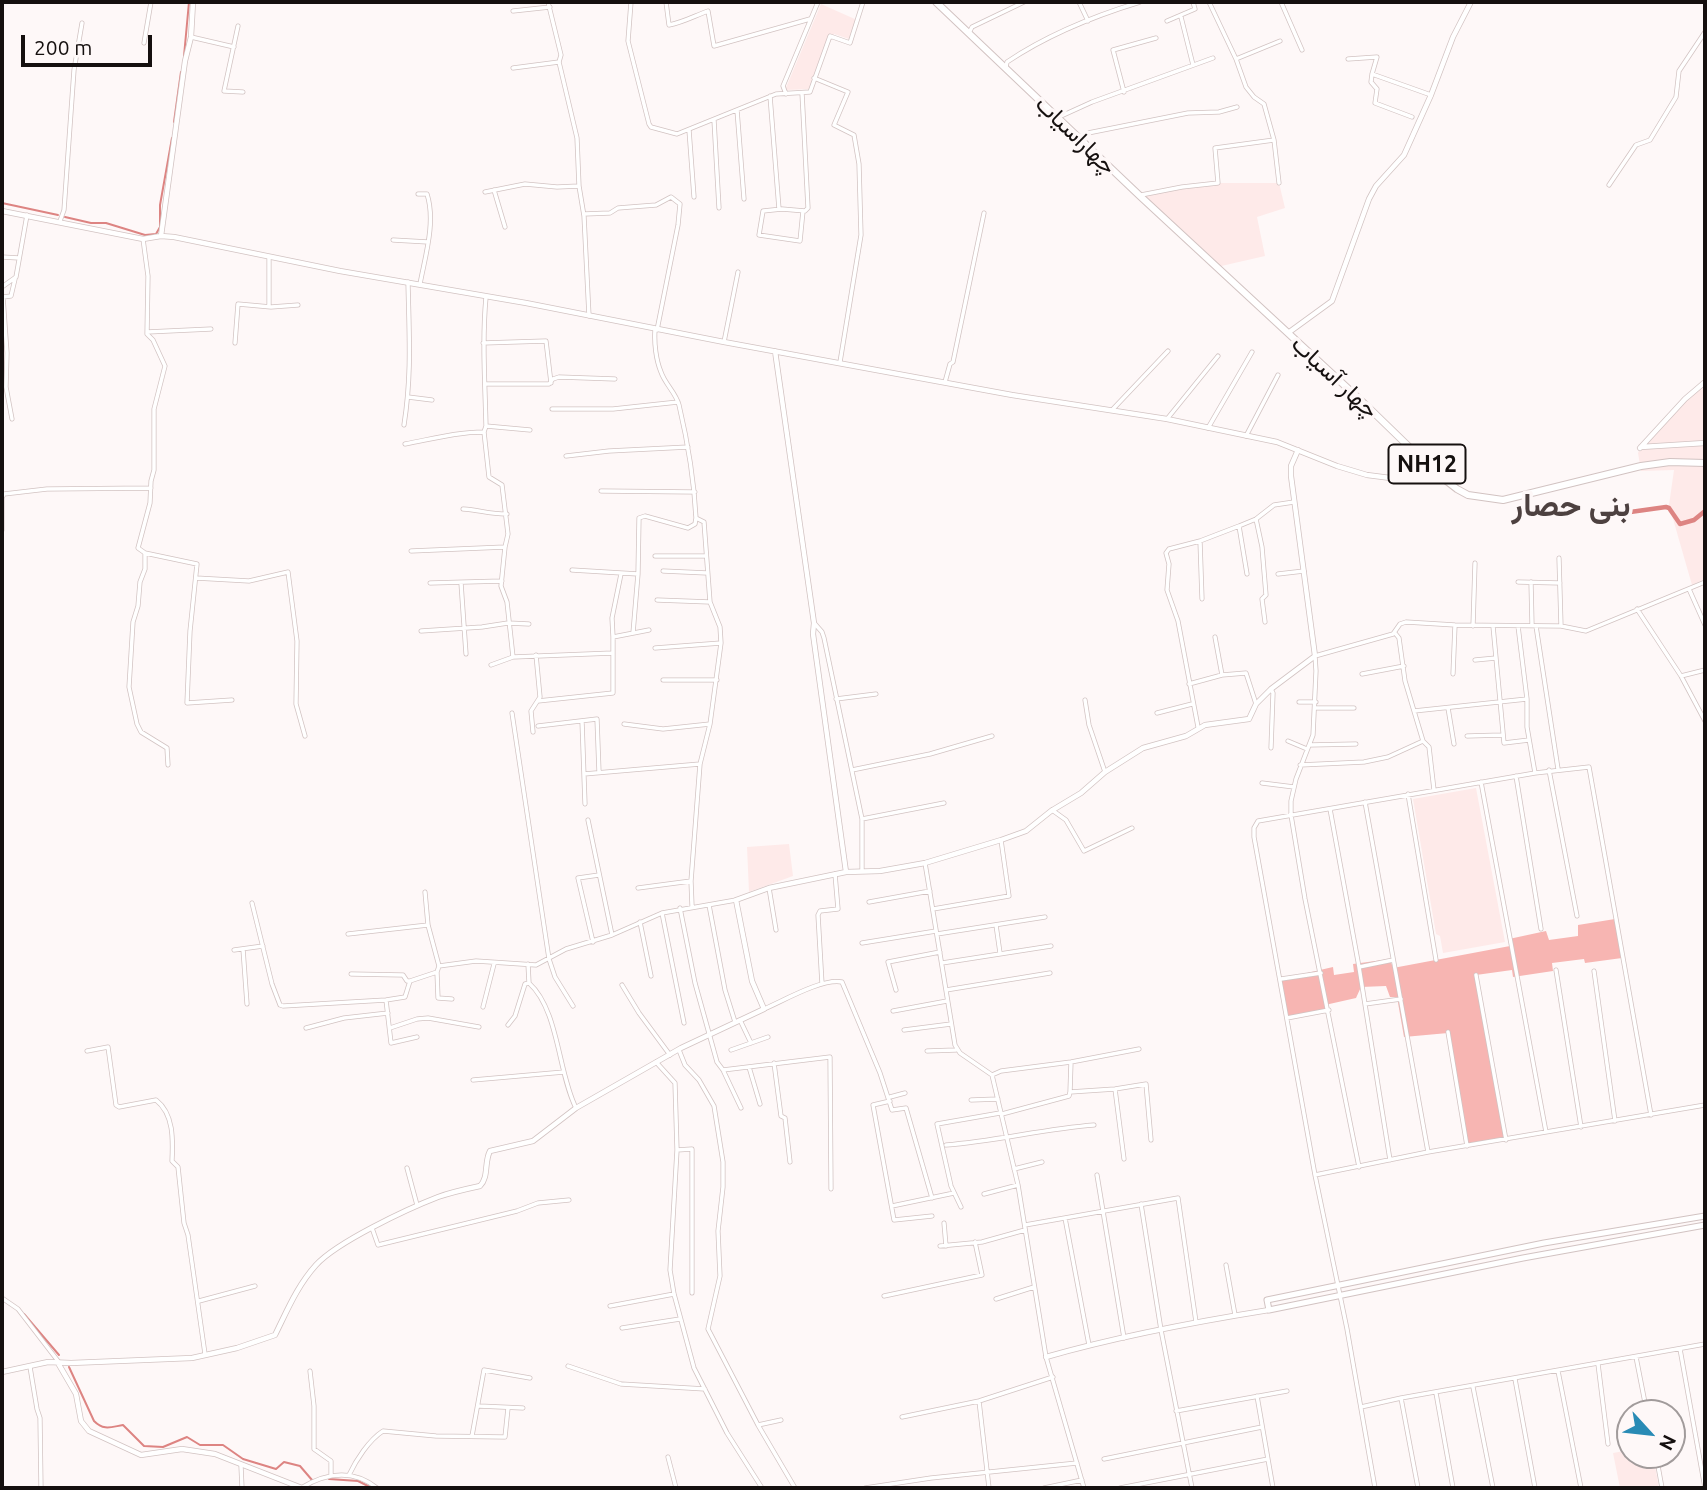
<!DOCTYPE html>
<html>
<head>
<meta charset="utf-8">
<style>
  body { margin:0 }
  #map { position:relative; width:1707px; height:1490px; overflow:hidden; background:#fef8f8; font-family:Ubuntu,sans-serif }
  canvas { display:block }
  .frame { position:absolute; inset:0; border:4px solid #15100f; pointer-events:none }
  .north { position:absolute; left:1616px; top:1399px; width:70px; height:70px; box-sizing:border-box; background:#fef8f8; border:2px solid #a19b9b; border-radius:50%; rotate:117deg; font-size:19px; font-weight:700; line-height:28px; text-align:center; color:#15100f }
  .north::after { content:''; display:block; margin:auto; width:24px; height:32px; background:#298bb5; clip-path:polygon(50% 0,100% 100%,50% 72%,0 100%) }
  .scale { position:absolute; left:21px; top:35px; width:131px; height:32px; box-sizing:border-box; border:4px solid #15100f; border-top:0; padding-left:9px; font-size:21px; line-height:24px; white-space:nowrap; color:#15100f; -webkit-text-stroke:5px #fef8f8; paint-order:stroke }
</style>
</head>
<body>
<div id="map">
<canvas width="1707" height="1490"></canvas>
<div class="frame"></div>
<div class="north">N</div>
<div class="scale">200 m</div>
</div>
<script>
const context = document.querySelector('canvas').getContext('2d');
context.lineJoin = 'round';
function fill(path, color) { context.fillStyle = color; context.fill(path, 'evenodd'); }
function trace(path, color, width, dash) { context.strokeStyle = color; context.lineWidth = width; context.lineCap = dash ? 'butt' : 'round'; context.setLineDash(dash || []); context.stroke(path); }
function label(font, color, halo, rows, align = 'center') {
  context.font = font + ' Ubuntu,Vazirmatn,sans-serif'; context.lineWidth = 7; context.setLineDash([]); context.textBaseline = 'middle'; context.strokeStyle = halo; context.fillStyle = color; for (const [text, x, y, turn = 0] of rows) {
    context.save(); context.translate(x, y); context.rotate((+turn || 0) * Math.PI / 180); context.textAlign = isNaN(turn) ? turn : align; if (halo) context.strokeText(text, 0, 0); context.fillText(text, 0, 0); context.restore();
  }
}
const built = new Path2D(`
  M821 4 857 20 849 39 834 34 817 72 814 89 785 90Z
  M1218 183H1279L1285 208 1257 217 1265 256 1217 267 1140 196 1143 193Z
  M1705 382V579L1692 585 1669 505 1674 470 1641 471 1638 453 1640 448 1685 399Z
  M1476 788 1505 942 1443 953 1440 936 1436 934 1413 799Z
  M789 844 793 876 749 892 747 847Z
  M1630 1450V1455H1653L1659 1488H1620L1613 1453Z`);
const green = new Path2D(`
  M1615 919 1622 958 1585 963 1584 959 1552 963 1553 971 1513 977 1512 970 1476 975 1506 1140 1467 1146 1448 1033 1404 1037 1397 997H1390L1386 986 1361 987 1356 998 1325 1005 1326 1011 1287 1018 1281 979 1333 967 1334 975 1354 972 1353 964 1390 959 1393 968 1510 946 1509 939 1546 931 1549 940 1578 936V925Z`);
const stream = new Path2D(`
  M184 56 189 2
  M174 122 181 72
  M2 203 58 215
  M65 217 91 223H106L145 235 156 234 160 227V205L172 138
  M24 1314 59 1355
  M69 1367 94 1421C104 1431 111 1427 123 1425L144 1446 163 1447 187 1437 200 1445H223L243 1459 276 1469 284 1462 300 1466 312 1480
  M329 1479 358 1481 372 1488`);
const canal = new Path2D(`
  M1616 514 1666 507 1669 508 1680 524 1694 520 1705 511`);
const minor = new Path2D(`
  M548 2 561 55 559 62 577 138 579 186 584 216 589 316
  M631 2 628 41 649 124 651 127 677 134 776 94 810 92 830 36 850 43 863 2
  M666 2 669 25C684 22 694 16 708 11L714 46 810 19
  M1079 2 1088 21
  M1209 2 1236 59 1246 87 1254 97 1264 104 1274 140 1279 183
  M1281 2 1302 50
  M513 11 550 7
  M1181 17 1193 65
  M1167 21 1195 9 1193 2
  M238 26 224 91 243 92
  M969 33 972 27 1024 2
  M191 37 234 47
  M144 43 151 2
  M1236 59 1280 41
  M1348 59 1377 57 1372 74 1431 95
  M1006 67 1007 62C1047 35 1094 16 1140 2
  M513 68 559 62
  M1372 74 1371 82 1377 89 1375 103 1412 117
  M814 78 848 92 834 125 854 135 859 164 861 235 840 362
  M1124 92 1113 50 1156 38
  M802 93 808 208 805 211 782 209 763 211 759 235 800 241 803 211
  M786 94 783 86 818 2
  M770 96 779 209
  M737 110 744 199
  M1059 117 1092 102 1213 58
  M714 120 719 208
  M689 130 694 197
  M1081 138 1088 133 1188 113 1219 112 1237 107
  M1609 185 1636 145 1650 140 1676 97 1679 71 1705 32
  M494 190 505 227
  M485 192 525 184 557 187 579 186
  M418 194H427C436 222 425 257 420 284
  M1141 195 1182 187 1218 183 1215 148 1274 140
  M584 214 610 213 618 208 656 205 671 197 680 204 678 225 657 330
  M60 221 64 210 74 70 82 23
  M143 239 148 276 147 334 153 340 165 366 154 409V470L151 481 150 503 138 548 145 553V569L140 582 138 606 133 622 129 687 137 724 141 732 167 748 168 765
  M393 240 428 242
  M2 257 19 258
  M2 287 16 277 27 215
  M486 297C482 340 485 383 486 426L484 432 489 477 502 485 508 534 505 547 501 586 507 602 513 657 613 653
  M269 306V257
  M655 330C654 343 656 360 661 372 665 384 676 393 679 405 688 443 694 479 696 518L704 522 710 602 720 627 721 643 710 724 700 764 691 881 692 906
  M147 332 211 329
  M724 342 738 272
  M235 343 238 304 271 307 298 305
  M483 343 546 341 551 383
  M945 382 950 364 953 362 984 213
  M485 384H549L553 379 559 377 615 379
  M408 397 432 400
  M552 409H613L678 402
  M1113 409 1168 351
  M12 419 6 387 7 353 3 297 11 296 15 279
  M1167 419 1218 356
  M404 425C412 374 409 334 408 282
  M486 426 530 430
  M1208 428 1252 352
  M1246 436 1278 375
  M405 444C432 439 457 432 484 432
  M566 456 609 451 688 447
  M601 491 695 492
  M2 498 4 494 47 489 151 488
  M463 509C479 510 489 514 507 514
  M1256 519 1262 547 1266 595 1262 599 1265 622
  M1239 526 1247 574
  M2 530V498
  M1200 541 1202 599
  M411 551 505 547
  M145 553 197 564 190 631 187 703 232 700
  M655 556H706
  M1559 558 1561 626
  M572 570 638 574
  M663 571 707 573
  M1278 574 1304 571
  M196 578 249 581 288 572 297 641 296 704 305 736
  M1518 582 1560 583
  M1531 582 1532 625
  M430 583 502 581
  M461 583 466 654
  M1689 589 1705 625
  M657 600 710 602
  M1637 609 1681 676 1705 721
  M815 624 822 632 824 638 862 819V870
  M1473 626 1475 563
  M1493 626 1504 743 1529 740
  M1518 626 1527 699V727L1535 773
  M1536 626 1558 769
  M421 631 482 627 508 623 529 624
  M633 633 638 574 639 518 645 516 688 528 695 524 696 518
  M1395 633 1399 638 1405 681 1423 741 1429 747 1434 790
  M613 637 612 618 621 574
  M1215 637 1222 675
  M655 648 721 643
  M1475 660 1496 658
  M491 665 513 657
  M1362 674 1404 666
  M1453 674 1455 625
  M1681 676 1705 670
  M663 680H717
  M1189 684 1222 675 1246 673 1256 704
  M836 699 876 694
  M1085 700 1089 725 1105 772
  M538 701 613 693V637L649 630
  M1299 702H1316
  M1315 708H1354
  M1448 708 1454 744
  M1414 711 1527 699
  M512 713 549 959 555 977 573 1006
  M1157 713 1192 704
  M582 721 585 804
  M624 724 663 729 710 724
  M538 726 597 719 599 772
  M1198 727 1178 621 1167 590 1169 564 1166 553 1169 549 1200 541 1239 526 1256 519 1274 505 1294 502
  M533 732 531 711 540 697 536 655
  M1467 736 1502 735
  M1288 741 1307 749
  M1309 745 1356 744
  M1271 748 1273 693 1271 689
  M1300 765 1364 762 1388 757 1423 741
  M852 770 930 754 992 736
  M1549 770 1577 916
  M584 774 700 764
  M1516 776 1541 929
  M1481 782 1546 1132
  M1262 783 1294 787
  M1408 794 1436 960
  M1365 802 1428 1152
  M1330 809 1359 967 1390 1160
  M1052 810 1066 820 1084 851 1132 828
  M862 819 944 803
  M588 820 612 935
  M925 863 955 1045 960 1053 992 1075 1018 1185 1046 1357 1084 1488
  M638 888 691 881
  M769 888 776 930
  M425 892 428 925 439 966
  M869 902 930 891
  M252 903 272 984 280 1005 283 1006 386 1000 405 997 410 981 437 972 439 966 476 961 536 965 566 949 612 935 662 913 736 900
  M709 905 725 990 735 1022
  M680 908 695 983 717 1062 723 1070 741 1108
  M933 909 1009 896 1001 840
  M662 913 684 1023
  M640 922 651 976
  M996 925 1000 953
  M348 934 428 925
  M937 934 1045 917
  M593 942 578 878 599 875
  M862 943 936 931
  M243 949 247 1004
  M234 950 263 946
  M942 963 1051 946
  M1359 967 1393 960
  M1556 970 1581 1127
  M1594 971 1615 1121
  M437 972 438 998 452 999
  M351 974 403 975 407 981H410
  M1476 975 1506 1140
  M1281 979 1321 973
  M529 983C559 1010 558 1073 576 1108
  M822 984 818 915 820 911 838 909 835 874
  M622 985 639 1013 670 1055
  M896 990 888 962 940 952
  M946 990 1050 973
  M386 1000 391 1043 417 1037
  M1365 1004 1401 999
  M483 1007 494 964
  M764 1009C783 1001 822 978 842 982L880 1073 892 1110 906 1108 932 1198
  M893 1011 947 1001
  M1287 1018 1329 1010
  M740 1020 751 1043
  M508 1025 515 1016 525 984 529 983 528 964
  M306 1028 344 1018 388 1013
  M390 1028 417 1019 428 1018 479 1027
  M904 1030 951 1024
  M1448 1032 1467 1146
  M679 1050 685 1065 699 1080 714 1106 723 1162V1187L718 1231 720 1276 708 1329 758 1425 795 1488
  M731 1050 768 1037
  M87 1051 108 1047 116 1105 119 1107 156 1100C174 1114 173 1140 172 1161L178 1167 184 1223 188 1235 205 1354
  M927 1051 956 1050
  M656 1062 675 1083 677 1150 670 1270 674 1294 694 1368 727 1433 762 1488
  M774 1063 781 1116 785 1118 790 1162
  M749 1067 760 1104
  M723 1070 830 1057 831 1189
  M992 1075 1001 1071 1071 1062 1139 1049
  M473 1080 564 1072
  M1115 1089 1124 1159
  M1070 1092 1071 1062
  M890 1097 905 1093
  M971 1100 998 1099
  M890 1101 873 1105 894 1220 932 1216
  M1002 1114 1069 1096 1070 1092 1115 1089 1146 1084 1151 1140
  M946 1145C996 1141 1044 1129 1094 1125
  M677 1150 692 1149V1293
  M1359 1167 1305 899 1291 815V801L1296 779 1313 735 1316 671 1315 656 1393 634 1400 624 1406 622 1455 625 1561 626 1586 631 1705 582
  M407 1168 417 1205
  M1014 1169 1042 1162
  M1097 1175 1124 1338
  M1315 1175 1428 1152 1705 1105
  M984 1194 1018 1185
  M1141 1204 1161 1330 1192 1488
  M892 1206 954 1193
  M961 1207 951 1186 937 1124 1000 1113
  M1065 1218 1089 1345
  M944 1223 946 1246
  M1025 1225 1178 1198 1196 1322
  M372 1228 378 1245 517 1211 538 1203 569 1200
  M940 1246 982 1242 1025 1230
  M1226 1265 1235 1315
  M884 1296 982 1275 975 1242
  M2 1298 18 1309 58 1361
  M996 1299 1034 1287
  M199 1301 255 1286
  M610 1306 674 1294
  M622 1328 680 1319
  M1680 1349 1705 1488
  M1636 1357 1647 1413
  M1598 1364 1608 1444
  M568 1366 621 1384 705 1389
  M30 1367 37 1409 40 1418 41 1488
  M310 1371 314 1406V1449L331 1461V1475
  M1558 1371 1581 1488
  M1515 1379 1535 1488
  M1473 1387 1493 1488
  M1436 1393 1453 1488
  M1257 1396 1273 1488
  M1401 1398 1418 1488
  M979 1401 989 1488
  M479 1406 523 1408
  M1361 1407 1401 1398 1705 1344
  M1176 1411 1287 1391
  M902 1417 979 1401 1053 1377
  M758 1425 781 1420
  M472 1436 484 1370 530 1378
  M1656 1455 1662 1488
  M668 1457 676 1488
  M1104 1459 1262 1427
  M241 1466 242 1488
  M349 1475C356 1460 369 1440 383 1431L436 1436 505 1437 508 1408
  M301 1488C326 1473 353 1469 377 1488
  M865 1488 931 1478 1077 1463
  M1044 1488 1082 1480
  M1120 1488 1268 1459
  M1375 1488 1347 1329 1315 1175 1254 837V828L1258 821 1535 773 1589 767 1651 1115`);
const tertiary = new Path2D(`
  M2 211 143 239 161 236 174 237 340 271 526 303 724 342 1012 395 1167 419 1277 442 1337 466 1367 475 1406 480 1419 479 1435 472
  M161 236 185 61 191 37 193 2
  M1288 333 1332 301 1369 199 1376 186 1404 155 1431 95 1453 37 1471 2
  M775 351 814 623 813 634 846 872
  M1641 447 1705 443
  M1640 448 1685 399 1705 382
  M1046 1357C1119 1336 1194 1322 1269 1310
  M58 1363 76 1394 81 1421 89 1431 141 1455 182 1449 215 1454 302 1488
  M2 1372 48 1362 71 1363 192 1358 237 1348 275 1335C287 1311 297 1286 316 1265 337 1242 407 1209 438 1197 452 1192 466 1189 480 1186 489 1177 484 1162 490 1151L533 1141 576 1108 681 1048 764 1009 752 981 736 900 769 888 846 872 880 871 925 863 1001 840 1026 831 1051 811 1081 793 1105 772 1143 748 1186 736 1205 725 1249 719 1256 704 1271 689 1315 656 1291 476V466L1298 450`);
const secondary = new Path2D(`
  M1705 1216 1544 1243 1267 1300 1269 1310 1523 1258 1705 1225`);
const trunk = new Path2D(`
  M936 2 1140 196 1369 408 1435 472 1457 489 1468 495 1503 500 1641 466 1670 462 1705 463`);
const shields = [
  [1427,464,77]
];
const shieldNames = [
  ["NH12",1427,464]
];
const streetNames = [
  ["چهاراسیاب",1076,135,44],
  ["چهار آسیاب",1335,377,43]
];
const districtNames = [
  ["بنی حصار",1571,505]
];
fill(built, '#feeae9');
fill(green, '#f7b5b2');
trace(stream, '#dd8482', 2);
trace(canal, '#dd8482', 4.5);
trace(minor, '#d2c3c2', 5);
trace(tertiary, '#d2c3c2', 6);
trace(secondary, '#d2c3c2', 7);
trace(trunk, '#d2c3c2', 8);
trace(minor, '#fff', 3.5);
trace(tertiary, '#fff', 4.5);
trace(secondary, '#fff', 5);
trace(trunk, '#fff', 6);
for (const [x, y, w] of shields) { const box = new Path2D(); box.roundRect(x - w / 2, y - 19.5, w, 39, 5); context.fillStyle = '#fef8f8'; context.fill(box); trace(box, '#15100f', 2); }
label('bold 23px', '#15100f', null, shieldNames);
label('24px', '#15100f', '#fef8f8', streetNames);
label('bold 32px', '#4d4140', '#fef8f8', districtNames);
</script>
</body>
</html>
